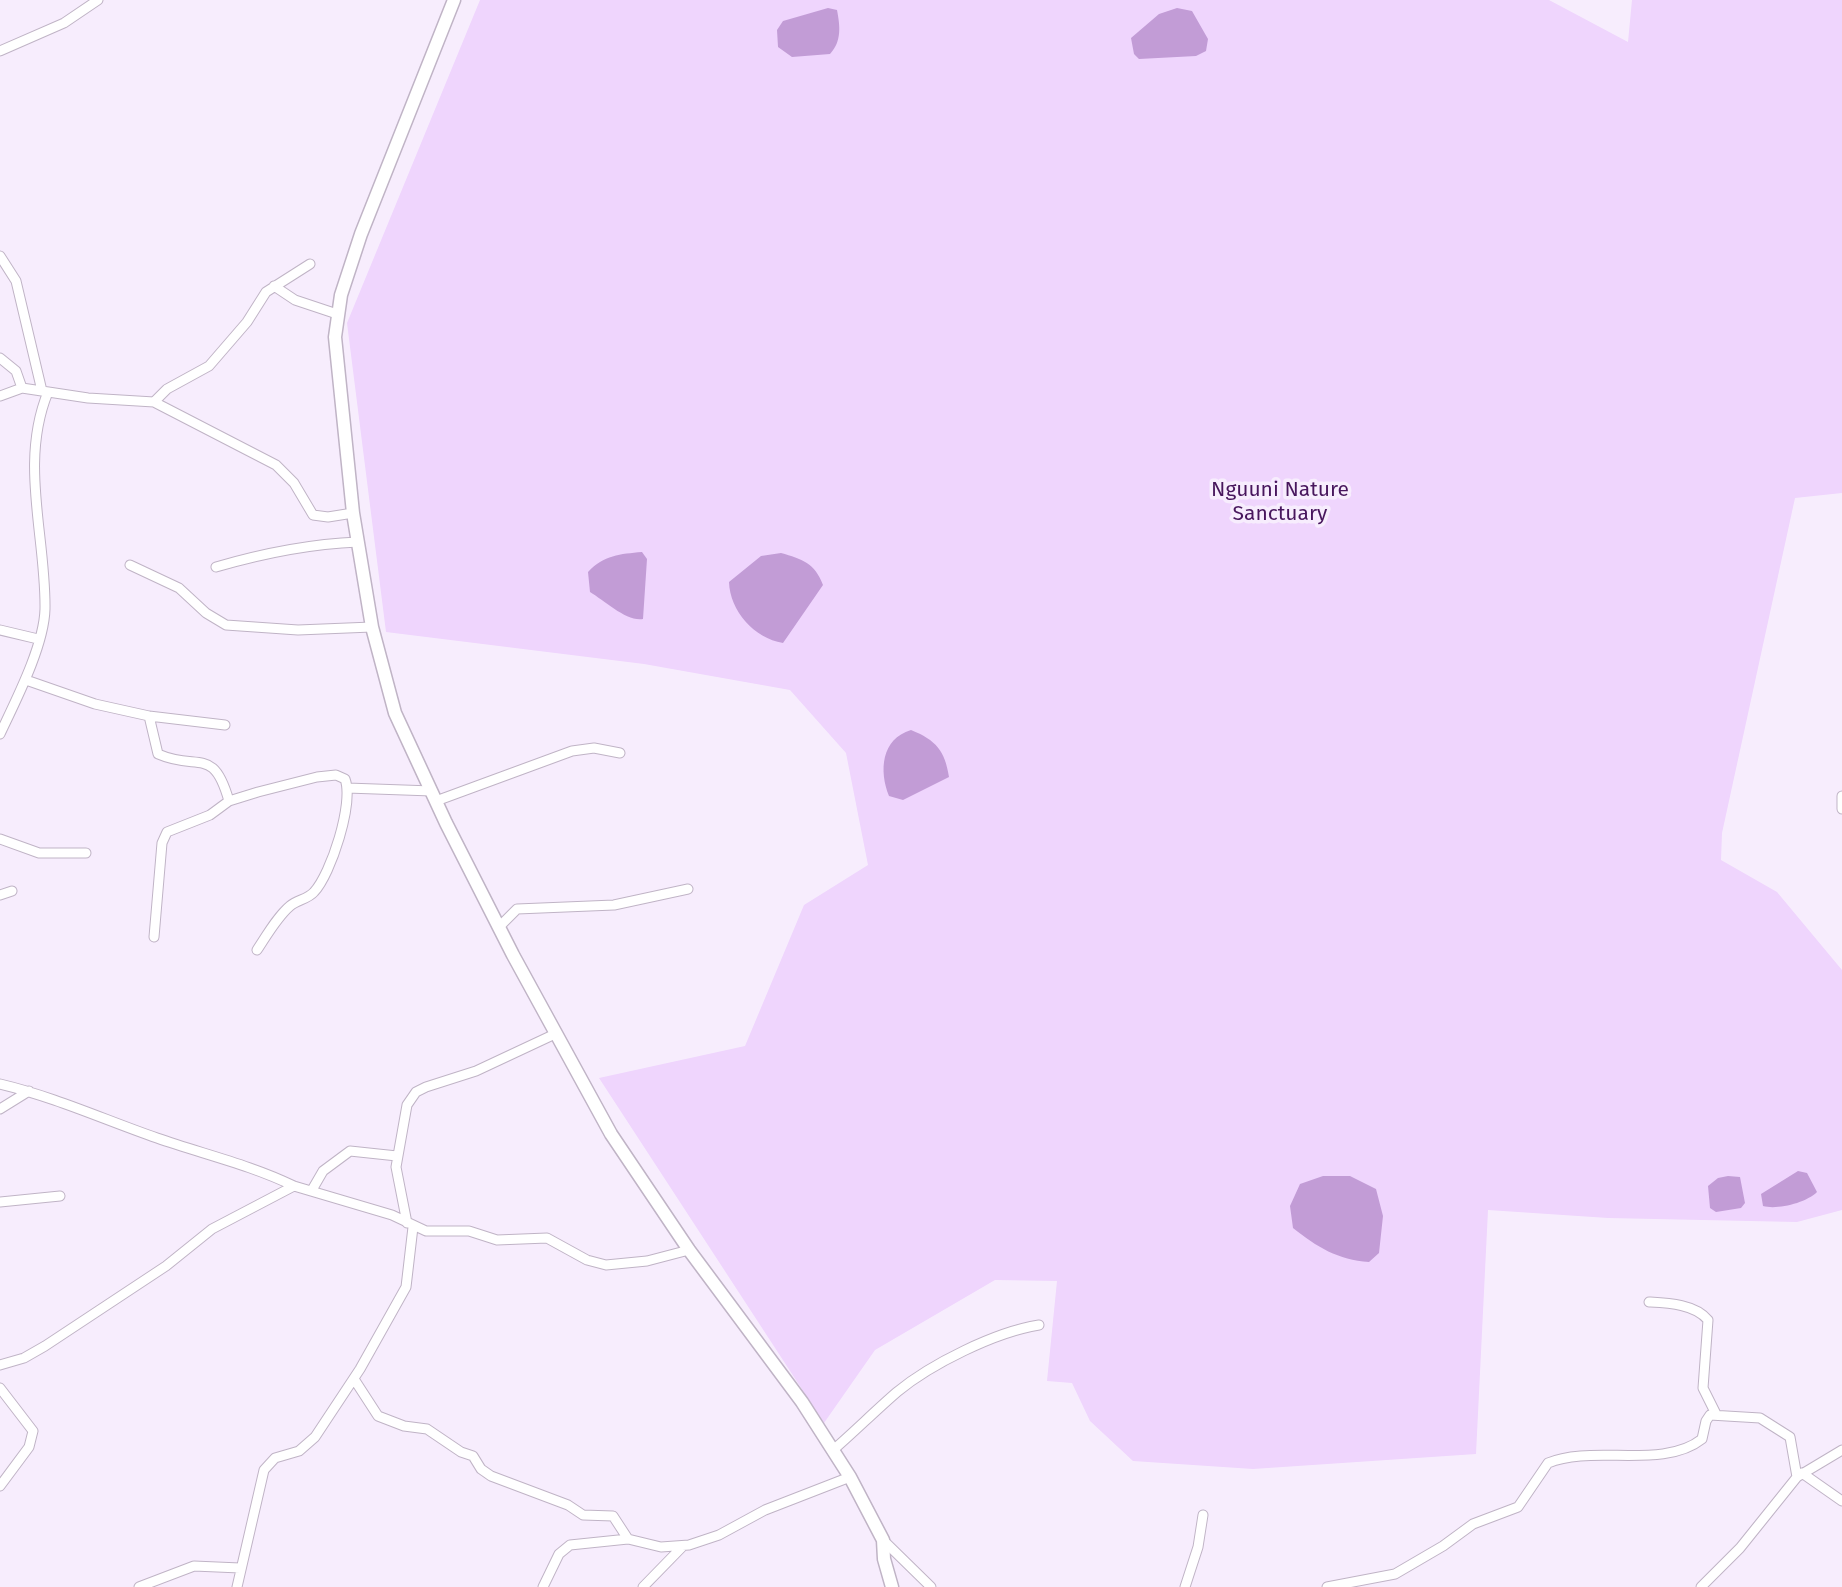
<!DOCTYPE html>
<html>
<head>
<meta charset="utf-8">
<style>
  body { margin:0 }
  canvas { display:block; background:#f7edfd }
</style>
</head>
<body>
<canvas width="1842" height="1587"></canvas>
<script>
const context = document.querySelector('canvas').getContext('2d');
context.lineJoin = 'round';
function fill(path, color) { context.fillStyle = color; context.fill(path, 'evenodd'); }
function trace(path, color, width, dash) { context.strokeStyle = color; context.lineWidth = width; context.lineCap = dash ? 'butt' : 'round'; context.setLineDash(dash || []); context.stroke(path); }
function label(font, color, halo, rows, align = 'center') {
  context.font = font + ' "Fira Sans",sans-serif'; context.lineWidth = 7; context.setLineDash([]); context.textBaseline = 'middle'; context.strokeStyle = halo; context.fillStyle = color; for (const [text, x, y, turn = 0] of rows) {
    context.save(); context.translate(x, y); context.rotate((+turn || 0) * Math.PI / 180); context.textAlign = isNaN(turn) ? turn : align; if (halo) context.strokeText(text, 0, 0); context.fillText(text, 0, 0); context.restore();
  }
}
const green = new Path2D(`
  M480 0H1549L1628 42 1632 0H1842V493L1795 498 1722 833 1721 860 1777 892 1842 970V1210L1797 1222 1608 1218 1488 1210 1476 1454 1253 1469 1133 1461 1090 1421 1072 1383 1047 1381 1057 1281 995 1280 875 1350 824 1423 599 1078 745 1046 804 905 868 865 846 753 790 690 644 664 386 632 347 323Z`);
const water = new Path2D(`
  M828 8 837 10C840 26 842 41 830 54L792 57 778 47 777 30 783 21Z
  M1177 8 1192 11 1208 39 1206 51 1196 56 1139 59 1134 54 1131 38 1159 14Z
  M642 552 647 559 643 619C627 622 605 601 590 592L588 572C604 555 620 554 642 552Z
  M781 553C802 559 815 563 823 585L783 643C754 638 730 611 729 582L761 556Z
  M911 730C936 740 945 751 949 777L903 800 889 796C879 771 881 739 911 730Z
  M1798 1171 1807 1173 1817 1192C1806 1203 1777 1210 1763 1206L1761 1194Z
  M1323 1176H1350L1376 1189 1383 1216 1379 1253 1369 1262C1338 1260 1317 1247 1293 1228L1290 1206 1300 1184Z
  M1728 1176 1740 1177 1745 1203 1741 1208 1716 1212 1710 1208 1708 1186 1718 1178Z`);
const minor = new Path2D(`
  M0 51 64 23 98 0
  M0 256 16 281 42 391
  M274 286 295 300 337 314
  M0 358 16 371 22 388
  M0 396 22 388 88 398 154 402 276 465 294 483 313 515 328 517 353 513
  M154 402 167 389 209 366 247 322 266 292 310 264
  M130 565 179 588 206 613 226 625 298 630 372 627
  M216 567C264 553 308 544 358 542
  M0 630 38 639
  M26 680 95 704 149 716 225 725
  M149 716 158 754C199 772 213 745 229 801
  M0 734C16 700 44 646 45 609 46 536 19 463 48 392
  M347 788 432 791
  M1842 796V809
  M436 801 572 751 594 748 620 753
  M0 839 39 853H86
  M0 895 12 891
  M499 927 517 909 614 905 688 889
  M154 937 162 843 167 832 210 815 229 801 258 792 317 777 336 775 345 779C354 803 331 874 314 892 308 899 297 900 290 906 277 917 267 935 257 950
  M0 1084C55 1097 105 1120 157 1138 203 1154 251 1165 294 1186
  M0 1109 29 1091
  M312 1190 323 1171 350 1151 397 1156
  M0 1202 60 1196
  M407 1223 396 1167 407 1105 416 1092 426 1087 476 1071 555 1034
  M1649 1302C1668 1303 1695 1304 1708 1320L1703 1388 1716 1414
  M0 1365 24 1358 45 1346 166 1266 212 1229 294 1186 392 1215 426 1231H469L497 1240 547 1238 587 1260 606 1265 647 1261 689 1250
  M354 1379 378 1416 404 1426 427 1429 461 1452 473 1456 481 1469 491 1476 568 1505 583 1515 613 1516 628 1539
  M0 1388 33 1431 29 1447 0 1486
  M832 1451C854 1432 875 1411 897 1392 931 1364 995 1332 1039 1325
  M1802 1473 1842 1501
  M883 1540 931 1587
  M139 1587 194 1566 240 1568
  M237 1587 264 1470 275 1458 299 1451 315 1437 360 1369 406 1287 413 1227
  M543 1587 559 1554 570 1545 628 1539 661 1547 689 1545 719 1535 765 1510 850 1477
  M643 1587 683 1546
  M1185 1587 1198 1547 1203 1515
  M1327 1587 1395 1574 1443 1546 1473 1524 1518 1507 1548 1463C1592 1444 1663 1470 1702 1439L1706 1421 1710 1415 1760 1418 1790 1437 1797 1477
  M1701 1587 1740 1548 1797 1477 1842 1450`);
const secondary = new Path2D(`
  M454 0 361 234 341 295 335 337 353 513 372 627 395 713 446 823 513 955 611 1134 689 1250 802 1402 850 1477 883 1540 884 1559 892 1587`);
const parkNames = [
  ["Nguuni Nature",1280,490],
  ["Sanctuary",1280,514]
];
fill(green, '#efd5fd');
fill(water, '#c29cd6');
trace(minor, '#c0b4c6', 11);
trace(secondary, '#c0b4c6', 15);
trace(minor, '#fff', 9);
trace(secondary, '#fff', 12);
label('21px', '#48175d', '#f7edfd', parkNames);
</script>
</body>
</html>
